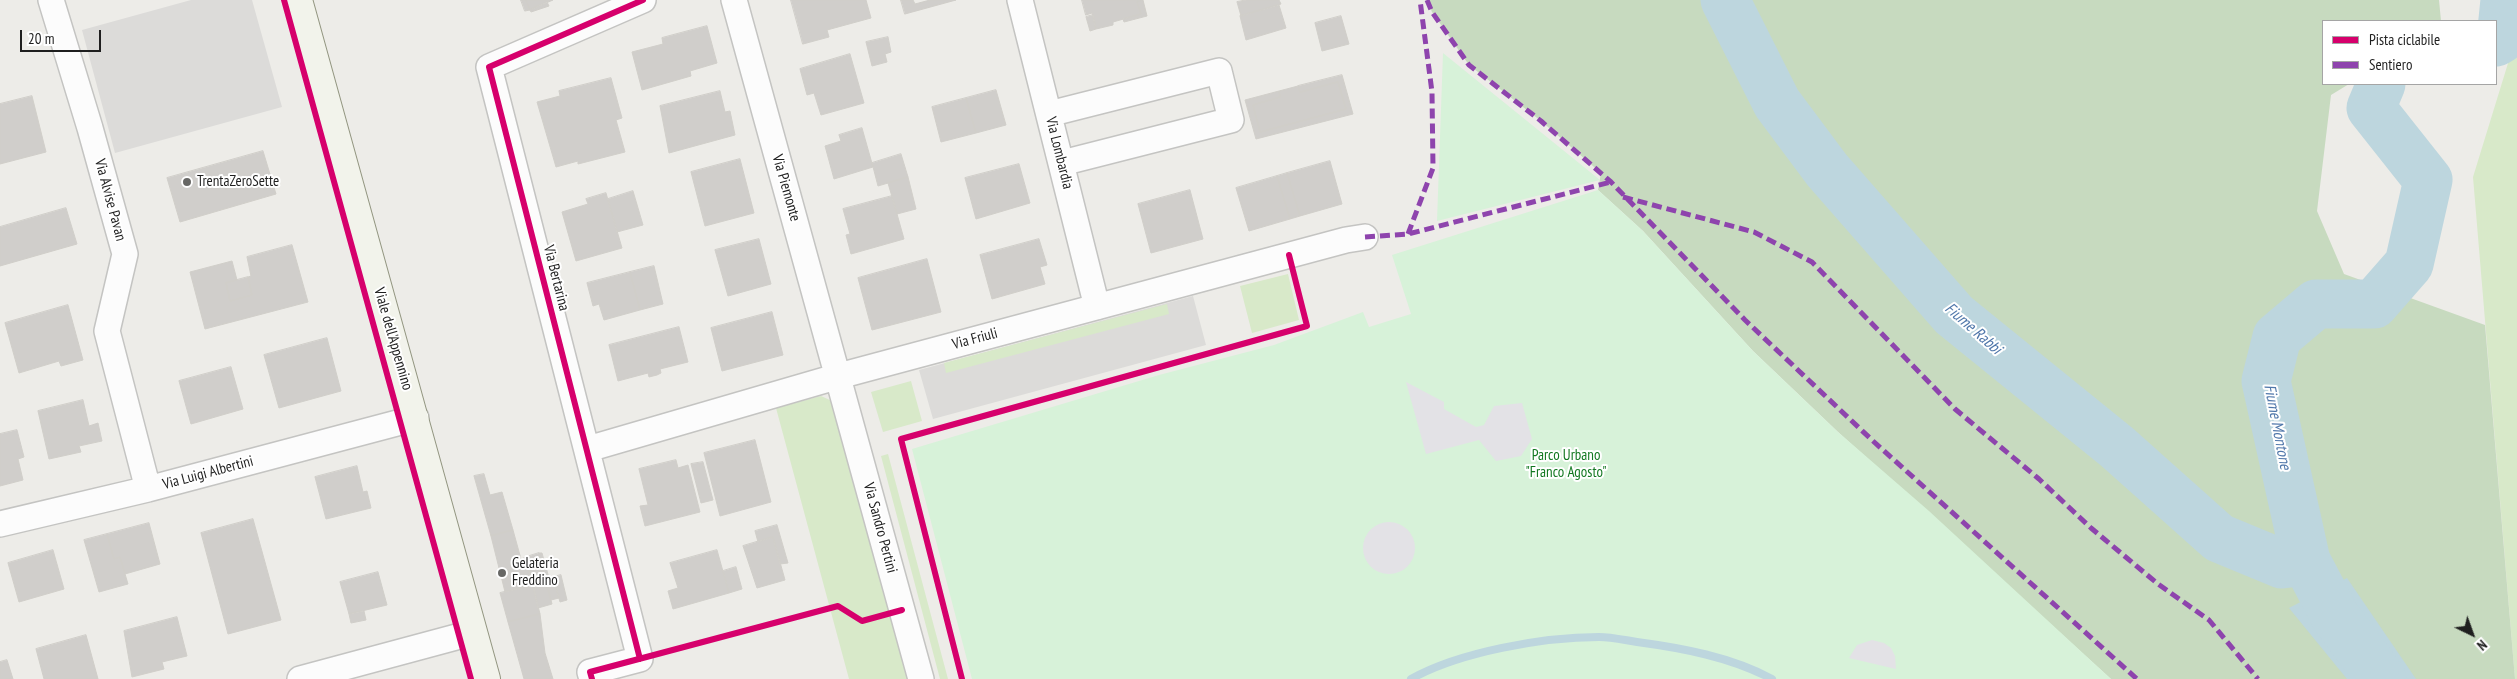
<!DOCTYPE html>
<html>
<head>
<meta charset="utf-8">
<style>
  body { margin:0 }
  #map { position:relative; width:2517px; height:679px; overflow:hidden; background:#edece8; font-family:"PT Sans Narrow",sans-serif }
  canvas { display:block }
  .legend { position:absolute; left:2322px; top:20px; width:175px; height:65px; box-sizing:border-box; background:#fff; border:1px solid #a5a5a5; margin:0; padding:6px 9px; list-style:none; font-size:15px; color:#1f1f1f }
  .legend li { display:flex; align-items:center; gap:10px; height:25px }
  .legend b { width:25px; border:1px solid #a5a5a5 }
  .north { position:absolute; left:2447px; top:609px; width:50px; height:50px; -webkit-text-stroke:4px #fff; paint-order:stroke; rotate:138deg; font-size:14px; font-weight:700; line-height:20px; text-align:center; color:#1f1f1f }
  .north::after { content:''; display:block; margin:auto; width:18px; height:22px; background:#1f1f1f; clip-path:polygon(50% 0,100% 100%,50% 72%,0 100%) }
  .scale { position:absolute; left:20px; top:30px; width:81px; height:22px; box-sizing:border-box; border:2px solid #1f1f1f; border-top:0; padding-left:6px; font-size:15px; line-height:18px; white-space:nowrap; color:#1f1f1f; -webkit-text-stroke:4px #fff; paint-order:stroke }
</style>
</head>
<body>
<div id="map">
<canvas width="2517" height="679"></canvas>
<ul class="legend">
<li><b style="height:6px;background:#d6006c"></b>Pista ciclabile</li>
<li><b style="height:6px;background:#8e44ad"></b>Sentiero</li>
</ul>
<div class="north">N</div>
<div class="scale">20 m</div>
</div>
<script>
const context = document.querySelector('canvas').getContext('2d');
context.lineJoin = 'round';
function fill(path, color) { context.fillStyle = color; context.fill(path, 'evenodd'); }
function trace(path, color, width, dash) { context.strokeStyle = color; context.lineWidth = width; context.lineCap = dash ? 'butt' : 'round'; context.setLineDash(dash || []); context.stroke(path); }
function label(font, color, halo, rows, align = 'center') {
  context.font = font + ' "PT Sans Narrow",sans-serif'; context.lineWidth = 4; context.setLineDash([]); context.textBaseline = 'middle'; context.strokeStyle = halo; context.fillStyle = color; for (const [text, x, y, turn = 0] of rows) {
    context.save(); context.translate(x, y); context.rotate((+turn || 0) * Math.PI / 180); context.textAlign = isNaN(turn) ? turn : align; if (halo) context.strokeText(text, 0, 0); context.fillText(text, 0, 0); context.restore();
  }
}
const residential = new Path2D(`
  M191 0H252L282 107 115 153 82 30Z
  M1193 296 1206 345 933 419 919 370Z`);
const grass = new Path2D(`
  M2517 34V679H2515L2473 177Z
  M1288 274 1299 320 1252 333 1240 286Z
  M1167 304 1169 314 946 373 944 363Z
  M911 381 922 421 883 432 871 392Z
  M821 396 832 401 910 679H849L776 408Z
  M888 454 948 679H940L881 456Z`);
const forest = new Path2D(`
  M1427 0H2439L2441 21H2323V84H2349L2331 95 2317 211 2344 274 2485 325 2515 679H2111L1838 432 1753 351 1643 231 1598 190 1601 173 1541 121 1469 65 1432 12Z`);
const park = new Path2D(`
  M1443 53 1600 180 1437 221Z
  M1598 190 1643 231 1753 351 1838 432 1929 511 2111 679H972L912 449 1159 375 1274 345 1363 312 1369 327 1411 314 1392 255Z`);
const plaza = new Path2D(`
  M1406 382 1444 402V409L1476 427 1484 425 1494 406 1522 403 1532 439 1521 456 1496 461 1479 440 1426 454Z
  M1363 548a26 26 0 1 1 52 0a26 26 0 1 1-52 0Z
  M1872 640 1884 643 1891 648 1895 656 1896 669 1849 658 1857 645Z`);
const water = new Path2D(`
  M2347 578 2416 679H2347L2289 608Z`);
const stream = new Path2D(`
  M1411 679C1459 652 1543 637 1599 637 1611 637 1624 640 1637 642 1682 648 1731 657 1772 679`);
const river = new Path2D(`
  M1725 0 1777 103 1827 170 1954 315 2117 447 2219 538 2282 564 2306 561
  M2496 42 2501 39 2505 0
  M2381 84 2371 108 2428 180 2409 264 2374 304H2316L2277 337 2266 381 2306 561 2335 616 2382 679`);
const building = new Path2D(`
  M521 0H526L530 10 525 11Z
  M526 0H553L530 10Z
  M791 0H866L871 18 827 30 829 37 803 44Z
  M901 0H913L915 4 930 0H956L905 14Z
  M1082 0H1143L1137 2 1141 14 1113 22V25L1096 29 1092 13 1086 15Z
  M1143 0 1147 16 1124 22 1123 19 1141 14 1137 2Z
  M1246 0H1279L1281 4 1241 16 1237 2Z
  M547 2 549 6 531 12 530 10Z
  M1279 5 1286 28 1246 40 1240 16Z
  M1093 15 1096 29 1090 31 1086 17Z
  M1341 16 1349 44 1322 51 1315 23Z
  M707 26 717 63 690 71 691 76 642 90 632 52 663 44 662 38Z
  M888 37 891 52 885 54 887 62 872 66 866 42Z
  M850 54 864 103 821 115 814 93 807 95 800 69Z
  M1342 75 1353 114 1256 139 1245 100 1279 91 1280 97 1253 105 1260 132 1346 109 1338 82 1300 92 1298 86Z
  M611 78 622 118 616 120 625 152 578 164V161L556 167 537 102 560 96 559 91Z
  M1338 82 1346 109 1260 132 1253 105 1280 97 1279 91 1298 86 1300 92Z
  M996 90 1006 125 976 133 966 98Z
  M720 91 725 112 730 111 735 135 669 153 660 106Z
  M32 96 46 152 0 164V104Z
  M966 98 976 133 941 142 932 107Z
  M862 128 873 167 834 179 825 146 841 141 839 135Z
  M263 151 276 194 180 222 167 178Z
  M901 154 908 177 878 186 872 163Z
  M740 159 754 213 705 226 691 172Z
  M1330 161 1342 204 1300 216 1287 173Z
  M1019 164 1030 203 976 219 965 178Z
  M1287 173 1300 216 1290 219 1277 176Z
  M1277 176 1290 219 1249 231 1236 188Z
  M908 177 916 209 897 214 888 183Z
  M1190 190 1203 239 1151 253 1138 204Z
  M633 191 643 225 617 232 608 199Z
  M606 193 622 248 576 261 562 212 588 204 586 199Z
  M892 196 904 239 851 254 846 235 850 234 843 209Z
  M66 208 77 244 0 266V227Z
  M759 239 771 284 728 296 715 250Z
  M1039 239 1047 265 1040 267 1045 284 992 299 980 255Z
  M292 245 308 302 205 329 190 272 232 261 237 280 226 283 230 301 252 295 248 277 251 276 247 257Z
  M927 259 941 312 872 330 858 278Z
  M654 266 663 304 640 310 630 272Z
  M630 272 640 310 604 320 599 304 593 306 587 283Z
  M248 277 252 295 230 301 226 283Z
  M68 305 83 360 61 366 59 361 19 373 5 323Z
  M772 312 783 355 722 371 711 328Z
  M679 327 688 362 660 369 661 373 657 375 649 377 648 373 618 381 609 345Z
  M327 338 341 391 279 408 264 355Z
  M231 367 243 409 191 424 179 381Z
  M83 400 89 426 98 423 102 441 79 446 81 452 49 459 38 411Z
  M17 430 24 457 18 459 23 480 0 486V434Z
  M755 440 771 502 720 516 704 453Z
  M676 460 678 468 688 465 700 512 645 526 640 506 648 505 639 469Z
  M703 462 713 500 701 503 691 464Z
  M357 466 363 492 367 491 371 508 326 519 315 477Z
  M484 474 490 495 502 492 513 530 491 536 474 476Z
  M253 519 281 620 228 634 201 533Z
  M149 523 160 564 125 574 120 557 114 559 107 534Z
  M777 525 788 563 780 564 773 537 758 542 755 531Z
  M513 530 521 559 526 557 533 585 505 592 491 536Z
  M107 534 114 559 120 557 128 584 99 592 84 540Z
  M773 537 785 580 757 588 743 546Z
  M53 550 64 589 19 602 8 563Z
  M717 550 729 593 673 609 668 591 678 588 670 563Z
  M539 553H542L549 578 553 577 559 598 551 600Z
  M539 553 552 604 538 608 526 557Z
  M736 567 742 589 729 593 723 571Z
  M378 572 387 605 349 614 340 582Z
  M561 575 567 600 560 602 553 577Z
  M533 585 540 614 508 622 500 593Z
  M364 611 366 620 351 623 349 614Z
  M540 614 545 653 553 679H524L508 622Z
  M177 617 187 656 162 662 164 669 132 677 124 631Z
  M86 635 98 679H44L36 649Z
  M7 660 13 679H0V662Z`);
const street = new Path2D(`
  M51 0 90 128 125 254 107 331 148 489
  M734 0 921 679
  M1020 0 1097 307
  M1049 114 1219 71 1231 120 1062 163
  M588 449 839 376 1346 240 1365 237
  M0 524 148 489 416 418
  M300 679 460 636H474
  M592 679 590 672 640 659 489 67 643 0`);
const secondary = new Path2D(`
  M298 0 486 679`);
const quiet = new Path2D(`
  M1427 0 1432 12 1469 65 1541 121 1611 182 1745 320 1873 441 2137 679
  M1623 197 1754 232 1812 262 1955 409 2039 479 2091 528 2158 584 2209 620 2258 679
  M1408 234 1433 168 1432 92 1420 0
  M1365 237 1408 234 1611 182`);
const cycleway = new Path2D(`
  M284 0 471 679
  M640 659 489 67 643 0
  M592 679 590 672 838 606 862 621 902 610
  M962 679 901 439 1307 326 1289 255`);
const markers = [
  [187,182,5,"#676765"],
  [502,573,5,"#676765"]
];
const streetNames = [
  ["Via Lombardia",1059,153,76],
  ["Via Piemonte",786,188,74],
  ["Via Alvise Pavan",110,200,75],
  ["Via Bertarina",556,278,76],
  ["Viale dell'Appennino",393,339,74],
  ["Via Friuli",975,339,-15],
  ["Via Luigi Albertini",208,473,-15],
  ["Via Sandro Pertini",880,528,75]
];
const poiNames = [
  ["TrentaZeroSette",197,182],
  ["Gelateria",512,564],
  ["Freddino",512,581]
];
const parkNames = [
  ["Parco Urbano",1566,456],
  ["\"Franco Agosto\"",1566,473]
];
const waterNames = [
  ["Fiume Rabbi",1973,329,41],
  ["Fiume Montone",2277,427,79]
];
fill(residential, '#dcdbd9');
fill(grass, '#d8e9c9');
fill(forest, '#c7dabf');
fill(park, '#d7f2d9');
fill(plaza, '#e3e2e6');
fill(water, '#bdd6de');
trace(stream, '#bdd6de', 8);
trace(river, '#bdd6de', 49);
fill(building, '#d0cecb');
trace(building, '#d0cec9', 1);
trace(street, '#c4c4c2', 28);
trace(secondary, '#939681', 30);
trace(street, '#fcfcfc', 25);
trace(secondary, '#f2f3eb', 28);
trace(quiet, '#8e44ad', 5, [10, 5]);
trace(cycleway, '#d6006c', 6);
for (const [x, y, r, color] of markers) { const dot = new Path2D(); dot.arc(x, y, r, 0, 2 * Math.PI); context.fillStyle = color; context.fill(dot); trace(dot, '#fff', 2); }
label('15px', '#1f1f1f', '#fff', streetNames);
label('15px', '#1f1f1f', '#fff', poiNames, 'left');
label('15px', '#127821', '#fff', parkNames);
label('italic 16px', '#5077aa', '#fff', waterNames);
</script>
</body>
</html>
